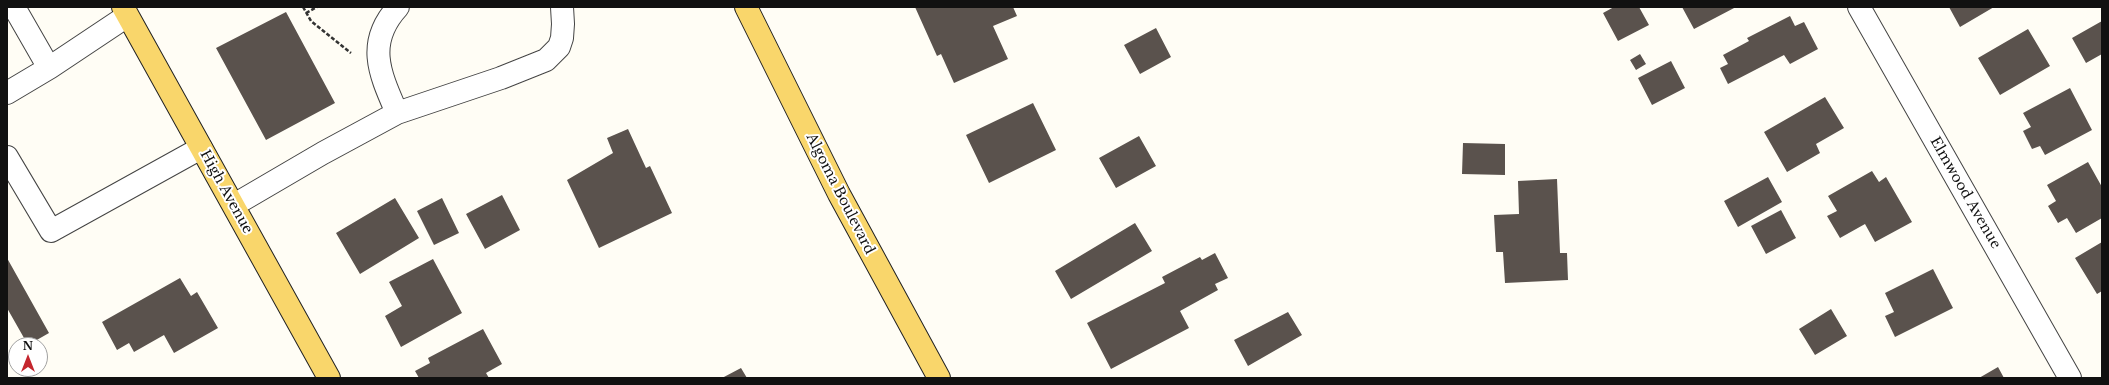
<!DOCTYPE html>
<html>
<head>
<meta charset="utf-8">
<style>
  body { margin:0 }
  #map { position:relative; width:2109px; height:385px; overflow:hidden; background:#fffdf5; font-family:"Libre Baskerville",serif }
  canvas { display:block }
  .frame { position:absolute; inset:0; border:8px solid #111; pointer-events:none }
  .north { position:absolute; left:8px; top:337px; width:40px; height:40px; box-sizing:border-box; background:#fff; border:1px solid #a0a0a0; border-radius:50%; rotate:0deg; font-size:11px; font-weight:700; line-height:16px; text-align:center; color:#111 }
  .north::after { content:''; display:block; margin:auto; width:14px; height:18px; background:#c4262e; clip-path:polygon(50% 0,100% 100%,50% 72%,0 100%) }
</style>
</head>
<body>
<div id="map">
<canvas width="2109" height="385"></canvas>
<div class="frame"></div>
<div class="north">N</div>
</div>
<script>
const context = document.querySelector('canvas').getContext('2d');
context.lineJoin = 'round';
function fill(path, color) { context.fillStyle = color; context.fill(path, 'evenodd'); }
function trace(path, color, width, dash) { context.strokeStyle = color; context.lineWidth = width; context.lineCap = dash ? 'butt' : 'round'; context.setLineDash(dash || []); context.stroke(path); }
function label(font, color, halo, rows, align = 'center') {
  context.font = font + ' "Libre Baskerville",serif'; context.lineWidth = 4; context.setLineDash([]); context.textBaseline = 'middle'; context.strokeStyle = halo; context.fillStyle = color; for (const [text, x, y, turn = 0] of rows) {
    context.save(); context.translate(x, y); context.rotate((+turn || 0) * Math.PI / 180); context.textAlign = isNaN(turn) ? turn : align; if (halo) context.strokeText(text, 0, 0); context.fillText(text, 0, 0); context.restore();
  }
}
const building = new Path2D(`
  M915 7H1013L1017 16 993 26 1008 59 954 83 941 54 937 56Z
  M1614 7H1639L1649 25 1618 41 1603 13Z
  M1682 7H1736L1694 29Z
  M1949 7H1994L1960 27Z
  M286 12 335 103 266 140 216 48Z
  M1790 16 1795 26 1804 22 1818 49 1790 64 1784 55 1728 84 1720 68 1728 64 1723 55 1749 41 1747 38Z
  M2102 21V54L2086 63 2072 38Z
  M1156 28 1171 57 1140 74 1124 45Z
  M2028 29 2050 66 2000 95 1978 58Z
  M1640 54 1646 64 1636 70 1630 60Z
  M1671 61 1685 88 1652 105 1638 78Z
  M2070 88 2092 130 2045 155 2040 146 2032 149 2023 131 2031 127 2023 113Z
  M1825 97 1844 128 1816 144 1820 153 1787 172 1764 132Z
  M1033 103 1056 150 989 183 966 135Z
  M628 129 646 168 650 166 672 213 599 248 567 180 613 153 607 138Z
  M1139 136 1156 166 1116 188 1099 158Z
  M1463 143 1505 144V175L1462 174Z
  M2088 162 2102 187V218L2076 233 2067 218 2058 223 2048 206 2056 201 2047 185Z
  M1872 171 1879 182 1886 177 1912 222 1875 242 1865 224 1840 238 1827 216 1837 211 1828 196Z
  M1768 177 1782 202 1738 227 1724 201Z
  M1557 179 1560 253H1567L1568 280 1505 283 1503 252H1496L1494 215 1519 214 1518 181Z
  M502 195 520 230 485 249 466 214Z
  M395 198 419 238 360 274 336 233Z
  M442 198 459 233 434 245 417 211Z
  M1781 210 1796 238 1766 254 1751 226Z
  M1135 223 1152 251 1071 299 1055 271Z
  M2102 242V291L2097 294 2075 258Z
  M1215 253 1228 278 1215 284 1218 290 1180 311 1189 328 1111 369 1087 323 1165 283 1162 277 1200 257 1202 260Z
  M7 258 49 333 28 345 7 308Z
  M433 259 462 313 401 347 385 316 402 306 389 282Z
  M1933 269 1953 308 1895 337 1885 316 1894 312 1885 293Z
  M180 278 191 296 197 292 218 328 174 353 164 335 134 352 129 343 117 350 102 322Z
  M1831 309 1847 336 1815 355 1799 329Z
  M1288 312 1302 335 1248 366 1234 340Z
  M483 329 502 364 486 373 489 378H419L415 371 430 363 428 358Z
  M1998 367 2004 378H1979Z
  M741 368 747 378H722Z`);
const path = new Path2D(`
  M303 7 311 21 351 53
  M306 13 317 7`);
const minor = new Path2D(`
  M1859 7 2070 378
  M49 68 127 16
  M7 93 49 68 14 7
  M397 113C380 74 365 43 398 7
  M7 157 51 231 201 148
  M234 205 323 153 397 113 501 78 546 60 559 47 562 38 563 24 562 7`);
const major = new Path2D(`
  M123 7 329 378
  M746 7 839 194 939 378`);
const streetNames = [
  ["High Avenue",226,192,61],
  ["Elmwood Avenue",1965,193,60],
  ["Algoma Boulevard",840,194,63]
];
fill(building, '#5a524d');
trace(minor, '#444', 24);
trace(major, '#222', 24);
trace(path, '#333', 2.5, [4, 2]);
trace(minor, '#fff', 22);
trace(major, '#f9d66b', 22);
label('14px', '#111', '#fff', streetNames);
</script>
</body>
</html>
